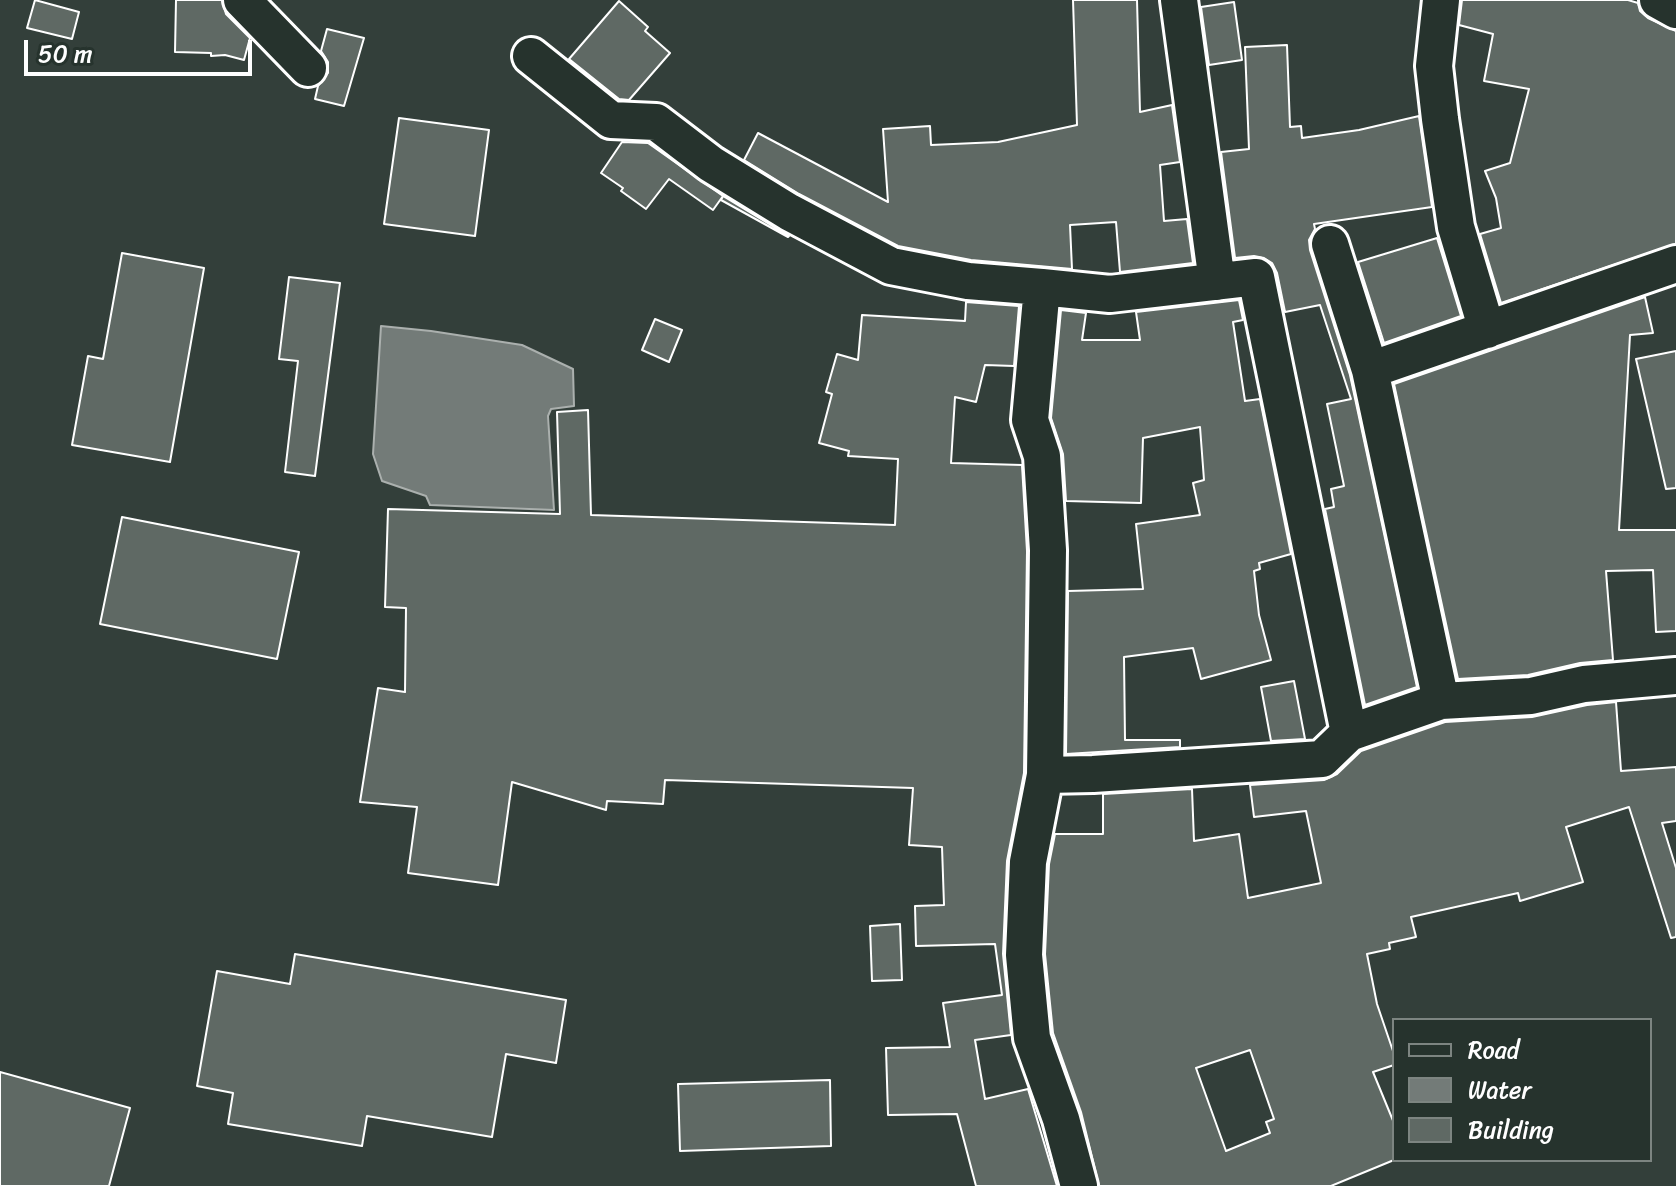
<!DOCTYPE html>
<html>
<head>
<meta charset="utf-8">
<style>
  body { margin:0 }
  #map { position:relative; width:1676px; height:1186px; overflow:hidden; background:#333f3a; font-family:Sriracha,sans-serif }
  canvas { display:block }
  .legend { position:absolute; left:1392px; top:1018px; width:260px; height:144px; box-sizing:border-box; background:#26332d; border:2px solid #7d8581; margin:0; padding:10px 14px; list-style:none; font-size:24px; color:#fff }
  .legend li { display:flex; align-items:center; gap:16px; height:40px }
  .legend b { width:40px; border:2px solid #7d8581 }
  .scale { position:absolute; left:24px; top:40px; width:228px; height:36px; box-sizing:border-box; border:4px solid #fff; border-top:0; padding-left:10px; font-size:24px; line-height:28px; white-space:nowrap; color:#fff; -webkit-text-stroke:6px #26332d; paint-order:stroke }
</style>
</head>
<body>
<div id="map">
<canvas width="1676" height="1186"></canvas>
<ul class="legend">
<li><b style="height:10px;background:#26332d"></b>Road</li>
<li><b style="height:22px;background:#737b78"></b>Water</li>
<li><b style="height:22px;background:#5f6964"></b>Building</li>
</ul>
<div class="scale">50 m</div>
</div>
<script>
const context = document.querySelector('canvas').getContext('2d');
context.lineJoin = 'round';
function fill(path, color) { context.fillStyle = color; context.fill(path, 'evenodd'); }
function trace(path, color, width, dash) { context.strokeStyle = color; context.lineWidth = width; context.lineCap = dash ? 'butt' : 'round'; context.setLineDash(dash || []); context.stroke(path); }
const water = new Path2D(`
  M381 326 431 331 522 345 573 369 574 406 551 409 548 416 554 510 430 505 426 496 382 481 373 454Z`);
const building = new Path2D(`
  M35 0 79 12 72 39 27 28Z
  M176 0H222L226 14 250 38 244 60 225 55 211 56V53L175 52Z
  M1073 0H1137L1140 112 1172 105 1180 162 1160 165 1164 221 1187 219 1193 263 1120 272 1116 222 1070 225 1072 269 971 260 898 246 799 194 744 160 758 133 888 202 883 129 930 126 931 145 998 142 1077 125Z
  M1462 0H1628L1638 3 1640 11 1648 18 1676 31V244L1501 303 1480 234 1501 228 1496 198 1485 171 1510 163 1529 89 1484 81 1493 34 1459 25Z
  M619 1 648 27 645 31 670 53 629 100 619 99 569 59Z
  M1234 2 1242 60 1209 65 1201 7Z
  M327 29 364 38 344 106 315 99 318 86 328 73V62L321 51Z
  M1287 45 1290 127 1301 126 1302 138 1359 130 1419 116 1432 207 1314 224 1315 229 1309 240 1310 250 1350 375 1417 687 1365 705 1325 509 1334 507 1331 489 1344 486 1327 404 1351 399 1320 305 1285 312 1277 273 1272 263 1264 258 1254 256 1235 258 1221 152 1249 149 1245 47Z
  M399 118 489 130 475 236 384 224Z
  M622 142 648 143 723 196 713 210 669 179 646 209 621 191 623 188 601 173Z
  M723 196 789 236 788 237 721 200Z
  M1437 238 1461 316 1384 343 1358 262Z
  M122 253 204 268 170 462 72 445 88 356 103 359Z
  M289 277 340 283 315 476 285 472 298 361 279 359Z
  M1645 297 1653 333 1630 335 1619 530H1676V631L1656 632 1653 570 1606 571 1613 660 1580 663 1528 675 1458 679 1394 384Z
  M1239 300 1243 320 1233 322 1245 401 1260 399 1291 554 1259 563 1260 569 1254 571 1259 615 1271 660 1201 679 1193 648 1124 657 1125 740H1180V747L1066 754 1068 591 1143 589 1136 524 1200 515 1193 483 1204 480 1200 427 1143 438 1141 503 1066 501 1063 454 1051 418 1061 310 1086 313 1082 340H1140L1136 312Z
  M966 302 1019 306 1014 366 985 365 976 402 955 397 951 463 1022 465 1027 551 1024 773 1007 861 1003 954 1011 1035 975 1040 985 1099 1028 1089 1057 1186H976L957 1114 888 1115 886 1048 950 1047 943 1003 1002 995 995 944 916 946 915 906 944 905 942 847 909 845 913 788 665 780 663 804 607 801 606 810 512 782 498 885 408 873 417 807 360 802 378 688 405 692 406 608 385 607 388 509 560 514 557 412 588 410 591 515 895 525 898 459 848 456 849 451 819 443 832 394 826 392 837 354 858 360 862 315 965 321Z
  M655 319 682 330 669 362 642 350Z
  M1676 351V488L1666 489 1636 359Z
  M122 517 299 552 277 659 100 624Z
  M1294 681 1305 739 1271 741 1261 687Z
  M1616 702 1621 771 1676 767V821L1662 823 1676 868V937L1671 938 1629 807 1566 827 1583 882 1520 901 1518 893 1411 917 1416 937 1389 943 1390 949 1367 954 1377 1004 1394 1054V1065L1373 1072 1394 1123V1160L1331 1186H1099L1081 1112 1053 1033 1045 954 1049 864 1055 834H1103V794L1192 789 1194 841 1239 834 1248 898 1321 883 1306 811 1254 817 1250 785 1324 780 1337 774 1361 751 1445 722 1532 717 1587 705ZM1250 1050 1274 1119 1266 1122 1270 1133 1226 1151 1196 1068Z
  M900 924 902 980 872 981 870 926Z
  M295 954 566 1000 556 1063 506 1054 492 1137 367 1116 362 1146 228 1124 233 1093 197 1086 217 971 290 984Z
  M0 1072 130 1108 109 1186H0Z
  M830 1080 831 1146 680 1151 678 1084Z`);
const minor = new Path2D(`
  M242 0 308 68
  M1179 0 1217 282
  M1441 0 1434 66 1440 119 1456 227 1487 330
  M1658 0 1676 10
  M531 56 611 120 656 122 711 164 789 212 891 266 968 281 1042 287
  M1330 244 1370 370 1441 701
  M1370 370 1676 264
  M1045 775 1048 550 1042 456 1030 420 1042 287 1110 294 1256 277 1349 733
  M1079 1186 1061 1119 1032 1038 1024 955 1028 862 1045 775 1093 774 1322 759 1349 733 1441 701 1531 696 1584 684 1676 676`);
fill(water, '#737b78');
trace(water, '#abb0ae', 2);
fill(building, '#5f6964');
trace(building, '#fff', 2);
trace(minor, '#fff', 42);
trace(minor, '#26332d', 36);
</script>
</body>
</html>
